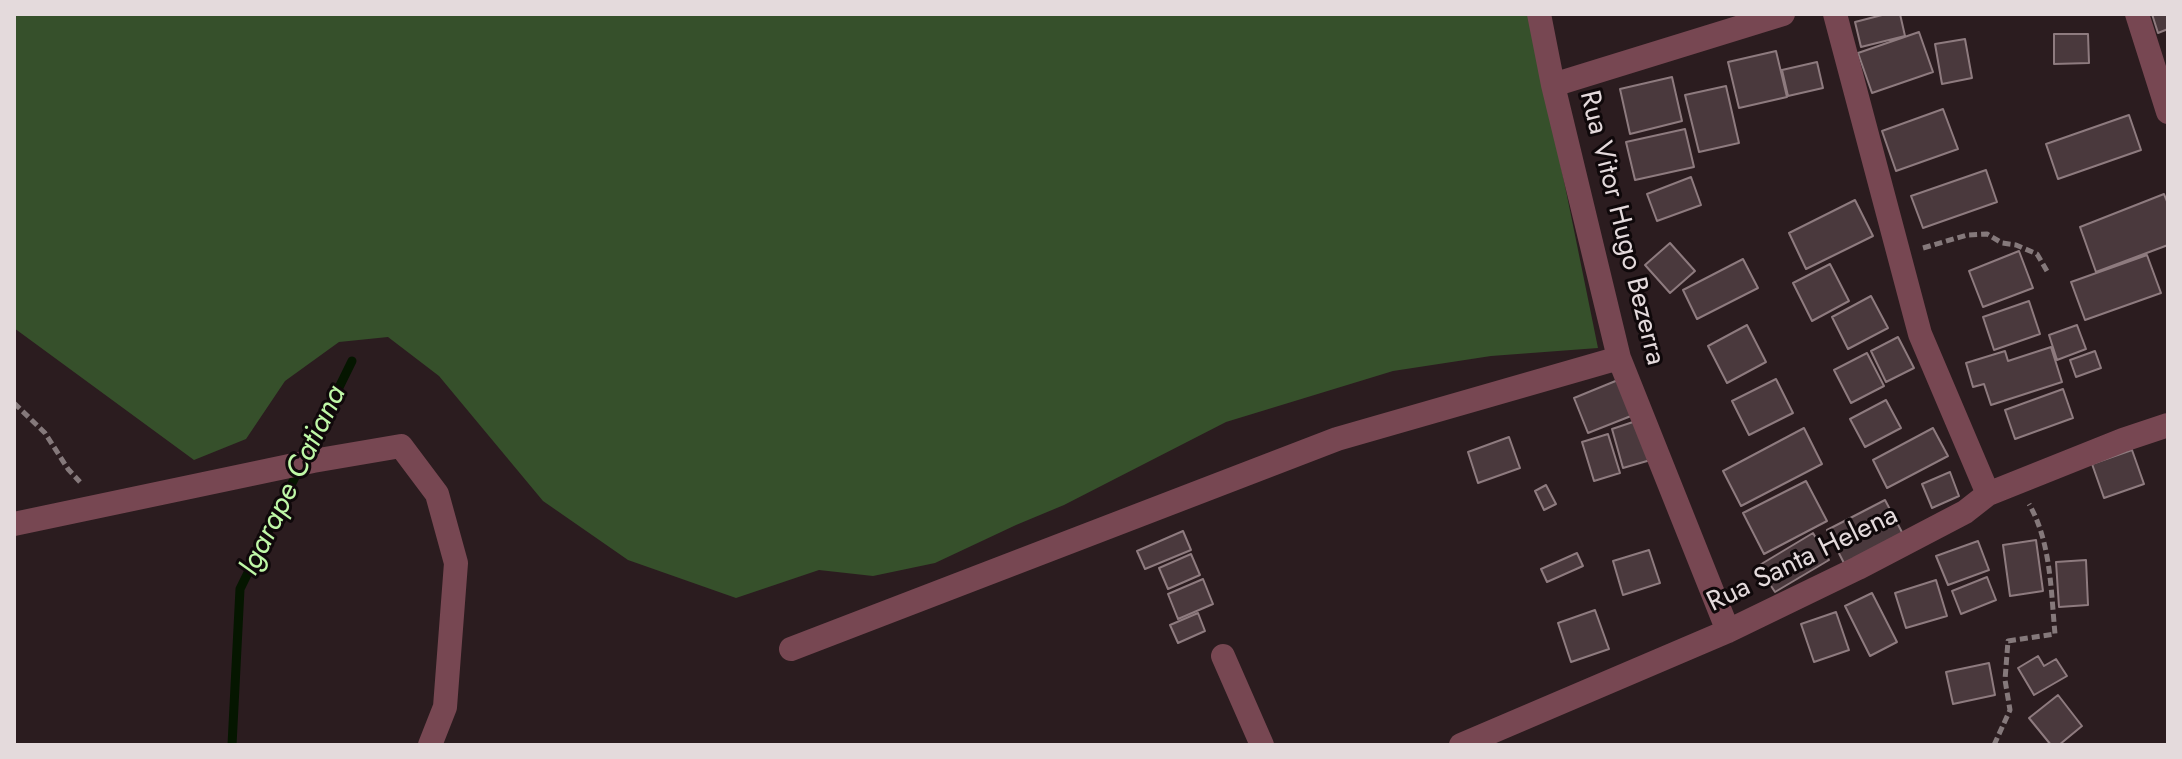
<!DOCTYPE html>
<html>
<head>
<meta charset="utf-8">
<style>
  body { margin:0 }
  #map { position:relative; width:2182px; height:759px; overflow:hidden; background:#2b1c1f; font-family:Jost,sans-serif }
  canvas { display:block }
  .frame { position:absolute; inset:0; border:16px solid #e4dadc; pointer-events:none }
</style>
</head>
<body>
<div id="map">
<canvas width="2182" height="759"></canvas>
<div class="frame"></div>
</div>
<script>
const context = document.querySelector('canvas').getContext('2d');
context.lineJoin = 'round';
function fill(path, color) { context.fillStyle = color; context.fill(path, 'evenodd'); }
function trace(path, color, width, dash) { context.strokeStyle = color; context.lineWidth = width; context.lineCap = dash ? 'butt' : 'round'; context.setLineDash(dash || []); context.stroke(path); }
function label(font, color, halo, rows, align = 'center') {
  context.font = font + ' Jost,sans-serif'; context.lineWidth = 6; context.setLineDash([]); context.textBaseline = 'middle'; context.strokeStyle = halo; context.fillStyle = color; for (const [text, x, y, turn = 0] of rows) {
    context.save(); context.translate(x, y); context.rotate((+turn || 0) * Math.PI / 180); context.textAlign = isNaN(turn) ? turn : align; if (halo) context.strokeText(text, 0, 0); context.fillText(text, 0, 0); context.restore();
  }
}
const green = new Path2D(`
  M14 14H1530L1598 348 1491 356 1393 371 1226 422 1064 505 1016 525 935 563 873 576 819 570 736 598 628 560 543 501 439 376 388 337 339 342 285 381 246 439 194 460 14 328Z`);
const stream = new Path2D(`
  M232 745 240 589 352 361`);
const building = new Path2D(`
  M1886 14H1900L1905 36 1861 47 1855 22Z
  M2152 14H2168V29L2158 33Z
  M1919 32 1933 72 1872 93 1858 53Z
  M2054 34H2088L2089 63 2054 64Z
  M1965 39 1972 78 1942 84 1935 44Z
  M1776 51 1787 97 1739 108 1728 62Z
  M1817 62 1823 88 1788 96 1782 70Z
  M1672 77 1682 121 1630 134 1620 89Z
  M1726 86 1739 143 1699 152 1685 95Z
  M1943 109 1958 149 1896 171 1882 131Z
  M2129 115 2141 150 2058 179 2046 144Z
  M1685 129 1694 167 1635 180 1626 142Z
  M1986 170 1997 202 1923 228 1911 196Z
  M1691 177 1701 205 1657 221 1647 194Z
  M2164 194 2168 204V245L2096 272 2080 227Z
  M1855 200 1873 236 1806 269 1789 233Z
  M1670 243 1695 271 1670 293 1645 265Z
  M2019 251 2033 288 1983 307 1969 271Z
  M2147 255 2161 293 2085 320 2071 282Z
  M1743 259 1758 288 1697 319 1683 290Z
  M1830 264 1849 301 1812 321 1793 283Z
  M1871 296 1888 328 1848 349 1832 317Z
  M2029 301 2040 334 1994 350 1983 317Z
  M1747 325 1766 362 1727 383 1708 346Z
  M2077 325 2086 349 2057 360 2049 335Z
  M1898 337 1914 368 1886 382 1871 351Z
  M2051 347 2062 382 1991 405 1984 384 1973 387 1966 363 2005 351 2008 361Z
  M2095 351 2101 368 2076 377 2070 360Z
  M1867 353 1884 386 1851 403 1834 370Z
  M1776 379 1793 413 1749 435 1732 401Z
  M1618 380 1631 416 1588 433 1574 398Z
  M2063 389 2073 418 2015 439 2005 410Z
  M1886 400 1901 428 1865 447 1850 419Z
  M1642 419 1654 459 1623 468 1612 429Z
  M1804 428 1822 464 1741 506 1723 471Z
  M1933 428 1948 456 1887 488 1873 460Z
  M1608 434 1620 473 1594 481 1582 442Z
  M1509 437 1520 468 1478 483 1468 452Z
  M2132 450 2144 484 2104 498 2092 464Z
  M1950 472 1959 496 1932 508 1922 484Z
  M1806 481 1827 521 1764 554 1743 513Z
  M1546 485 1556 504 1544 510 1535 491Z
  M1885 500 1904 536 1846 567 1827 530Z
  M1183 531 1191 550 1145 569 1137 551Z
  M1813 533 1829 560 1775 592 1758 566Z
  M2036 540 2043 591 2010 596 2003 545Z
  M1978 541 1989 570 1948 585 1936 556Z
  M1649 550 1660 583 1623 595 1613 561Z
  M1577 553 1583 566 1547 582 1541 569Z
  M1191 554 1200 575 1168 589 1159 568Z
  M2086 560 2088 605 2059 607 2056 562Z
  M1987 577 1996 600 1961 614 1952 591Z
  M1203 579 1213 604 1178 619 1168 594Z
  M1936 580 1947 616 1906 628 1895 593Z
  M1872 593 1897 642 1870 656 1845 606Z
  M1595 610 1609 649 1571 662 1558 623Z
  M1836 612 1849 650 1814 662 1801 624Z
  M1198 613 1205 631 1178 643 1170 625Z
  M2038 656 2044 666 2056 659 2067 676 2034 695 2018 668Z
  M1989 663 1995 695 1953 704 1946 672Z
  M2058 695 2082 726 2059 745H2051L2029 718Z`);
const path = new Path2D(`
  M1923 248 1967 235 1987 234 2002 243 2016 245 2037 254 2047 271
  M14 403 45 433 68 469 80 482
  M1994 745 2010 710 2005 680 2008 641 2055 634C2051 592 2051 542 2029 504`);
const minor = new Path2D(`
  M1539 14 1553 85 1619 358 1728 631
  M1835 14 1920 334 1988 494
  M2137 14 2168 112
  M1553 85 1783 14
  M14 524 313 461 401 446 437 494 456 563 445 707 430 745
  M791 649 1337 439 1619 358
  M1223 656 1262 745
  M1461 745 1728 631 1858 568 1965 512 1988 494 2123 440 2168 425`);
const streetNames = [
  ["Rua Vitor Hugo Bezerra",1621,228,76],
  ["Rua Santa Helena",1803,560,-26]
];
const waterNames = [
  ["Igarape Catiana",294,481,-64]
];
fill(green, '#36502b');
trace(stream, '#051600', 9);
fill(building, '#4a393d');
trace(building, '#8e7b7f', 2);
trace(path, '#85797b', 5, [8, 4]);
trace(minor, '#774752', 24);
label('28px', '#e4dadc', '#0f080a', streetNames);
label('italic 30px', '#bff8a7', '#0f080a', waterNames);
</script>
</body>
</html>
